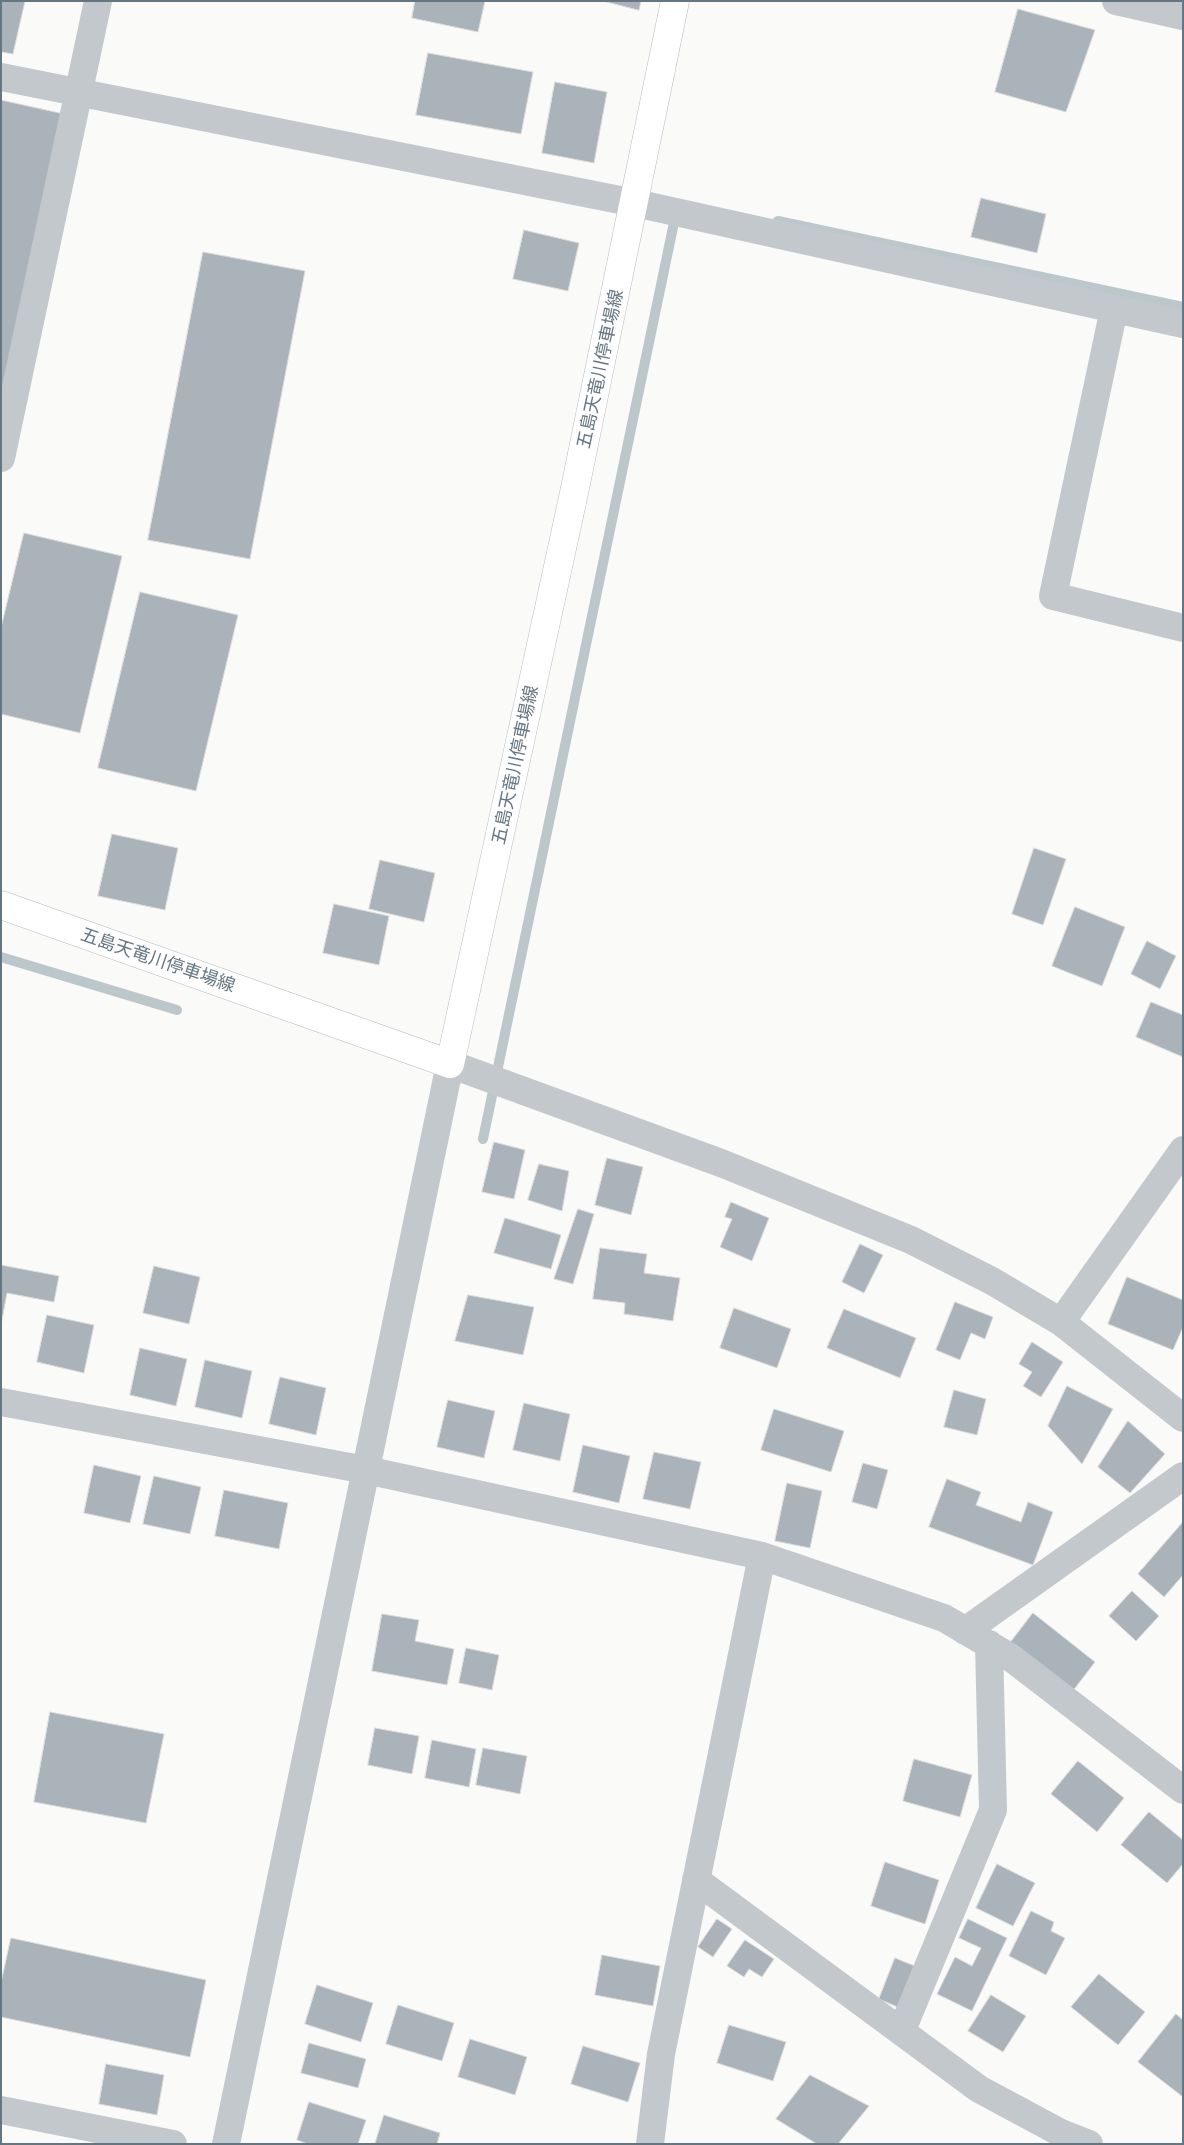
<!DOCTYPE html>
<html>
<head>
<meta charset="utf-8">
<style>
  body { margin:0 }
  #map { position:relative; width:1184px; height:2145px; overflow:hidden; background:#fafaf8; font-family:"Exo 2",sans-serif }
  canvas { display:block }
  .frame { position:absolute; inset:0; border:2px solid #657683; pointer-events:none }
</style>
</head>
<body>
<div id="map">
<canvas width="1184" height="2145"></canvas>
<div class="frame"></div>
</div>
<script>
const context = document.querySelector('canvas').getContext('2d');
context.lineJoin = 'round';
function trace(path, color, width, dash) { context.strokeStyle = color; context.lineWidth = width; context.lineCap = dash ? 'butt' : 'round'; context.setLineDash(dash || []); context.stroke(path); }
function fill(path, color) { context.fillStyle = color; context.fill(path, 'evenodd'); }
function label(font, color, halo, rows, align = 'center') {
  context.font = font + ' "Exo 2","Noto Sans JP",sans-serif'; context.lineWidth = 5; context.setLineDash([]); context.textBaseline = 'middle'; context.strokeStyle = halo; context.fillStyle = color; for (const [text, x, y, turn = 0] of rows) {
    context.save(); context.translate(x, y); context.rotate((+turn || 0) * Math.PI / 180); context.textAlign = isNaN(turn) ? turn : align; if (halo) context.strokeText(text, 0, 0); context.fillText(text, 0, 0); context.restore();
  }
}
const stream = new Path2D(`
  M778 221 1183 307
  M1 957 177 1010
  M483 1139 676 213`);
const building = new Path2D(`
  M1 1H25L13 54 1 52Z
  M415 1H485L478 32 412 18Z
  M603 1H641L639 10Z
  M1018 9 1095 30 1066 112 995 92Z
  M428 53 533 72 521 134 416 115Z
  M555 82 607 92 594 163 542 153Z
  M1 100 64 114 1 395Z
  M981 198 1046 214 1037 253 971 237Z
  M524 230 579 243 568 291 513 279Z
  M203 252 305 271 250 559 148 540Z
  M24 533 122 556 80 733 1 714V628Z
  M140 592 238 615 196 791 98 768Z
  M112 834 178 848 165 910 98 896Z
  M1034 848 1066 859 1043 925 1012 914Z
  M380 860 435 873 424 922 369 909Z
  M334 904 389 916 379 965 323 953Z
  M1075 907 1125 927 1102 986 1052 966Z
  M1147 941 1176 956 1160 989 1131 974Z
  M1151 1002 1183 1015V1057L1136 1037Z
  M494 1142 525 1150 514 1199 482 1192Z
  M607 1158 643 1167 631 1215 595 1205Z
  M539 1164 569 1171 562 1211 528 1200Z
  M731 1202 769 1218 752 1261 720 1247 732 1219 725 1217Z
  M578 1209 594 1214 573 1284 554 1279Z
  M505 1218 561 1235 551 1269 494 1253Z
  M860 1244 883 1255 864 1293 842 1282Z
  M600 1248 647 1254 644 1273 680 1278 673 1321 624 1314 625 1303 593 1299Z
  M1 1265 59 1276 54 1302 7 1293 1 1325Z
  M154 1266 200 1277 189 1324 143 1313Z
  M1127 1277 1183 1300V1327L1173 1350 1108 1324Z
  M468 1295 534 1307 523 1355 455 1341Z
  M955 1302 993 1317 985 1339 971 1333 960 1360 936 1350Z
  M734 1308 791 1329 777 1368 720 1348Z
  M844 1309 916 1338 900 1378 827 1348Z
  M47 1315 94 1325 84 1373 37 1362Z
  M1032 1342 1063 1362 1041 1397 1023 1386 1032 1372 1019 1364Z
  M140 1348 187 1359 176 1406 130 1395Z
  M205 1360 252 1371 242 1418 195 1407Z
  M280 1377 326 1388 316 1435 269 1424Z
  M1067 1386 1113 1409 1082 1464 1048 1426Z
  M954 1390 986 1399 977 1435 944 1427Z
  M448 1400 495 1411 484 1458 437 1447Z
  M524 1403 570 1414 560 1461 513 1450Z
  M774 1409 844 1431 831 1472 761 1450Z
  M1128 1421 1165 1454 1130 1493 1098 1467Z
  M583 1445 630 1456 619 1503 573 1492Z
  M654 1452 701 1462 690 1509 643 1499Z
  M863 1463 888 1470 877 1509 852 1502Z
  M94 1465 141 1476 130 1523 84 1513Z
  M154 1476 201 1487 190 1534 143 1524Z
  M947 1479 981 1492 976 1505 1021 1522 1028 1502 1053 1512 1033 1565 929 1527Z
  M787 1483 822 1491 810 1548 775 1541Z
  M224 1490 288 1503 279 1549 215 1536Z
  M1183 1522V1575L1164 1597 1138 1574Z
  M1132 1591 1159 1616 1136 1641 1109 1616Z
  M1033 1613 1095 1662 1072 1692 1010 1643Z
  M382 1614 419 1620 415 1641 454 1649 447 1685 372 1671Z
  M466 1648 499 1655 492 1690 459 1683Z
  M50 1712 164 1734 146 1823 34 1802Z
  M375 1728 419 1736 412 1774 368 1765Z
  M432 1740 476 1749 469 1787 425 1778Z
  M483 1748 527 1756 520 1794 476 1785Z
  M914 1759 972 1775 960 1817 903 1801Z
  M1078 1761 1124 1798 1097 1832 1051 1794Z
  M1149 1812 1183 1840V1864L1167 1883 1121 1845Z
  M885 1862 939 1880 925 1924 871 1906Z
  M997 1864 1035 1883 1013 1926 976 1908Z
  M1031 1911 1054 1922 1051 1931 1065 1938 1046 1975 1009 1956Z
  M717 1919 732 1929 713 1957 698 1947Z
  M968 1919 1007 1938 972 2011 937 1994 955 1957 972 1966 981 1948 959 1938Z
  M11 1938 206 1980 190 2057 1 2017V1983Z
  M745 1940 774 1959 762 1977 749 1969 744 1977 727 1966Z
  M602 1955 660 1966 653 2006 595 1995Z
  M895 1958 917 1967 900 2008 879 1999Z
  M1099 1974 1145 2012 1118 2045 1071 2007Z
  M317 1985 373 2003 361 2042 305 2024Z
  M991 1995 1026 2016 1003 2052 968 2031Z
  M398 2005 454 2023 442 2061 386 2044Z
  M1176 2014 1183 2020V2097L1138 2062Z
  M729 2025 786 2042 773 2081 717 2063Z
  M470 2039 527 2057 515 2095 458 2077Z
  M309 2043 366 2059 358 2088 301 2073Z
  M583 2046 640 2063 628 2102 571 2084Z
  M106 2064 164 2075 157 2115 99 2104Z
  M810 2075 869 2106 838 2144H817L776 2119Z
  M309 2102 366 2120 358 2144H308L297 2140Z
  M384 2115 440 2133 437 2144H375Z`);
const minor = new Path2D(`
  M1116 1 1183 16
  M1 77 635 203 1183 324
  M1114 309 1053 596 1183 628
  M1 458 98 1
  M1061 1322 1183 1150
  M1 1402 366 1470 762 1556 944 1618 1010 1657 1183 1790
  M965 1631 1183 1476
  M696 1880 979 2089 1061 2133 1089 2144
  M902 2030 993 1810 989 1644
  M1 2110 173 2144
  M226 2144 450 1064 721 1163 911 1240 992 1281 1061 1322 1183 1418
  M650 2144 661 2054 762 1556`);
const major = new Path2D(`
  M1 905 450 1064 574 493 675 1`);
const streetNames = [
  ["五島天竜川停車場線",600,369,-78],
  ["五島天竜川停車場線",515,765,-78],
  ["五島天竜川停車場線",158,960,19]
];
trace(stream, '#bbc7cb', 10);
fill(building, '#aab3b9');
trace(building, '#dcdcda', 1);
trace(major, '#b5babe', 29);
trace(minor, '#c3c8cc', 28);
trace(major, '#fff', 28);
label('18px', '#657683', '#fff', streetNames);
</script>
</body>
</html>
